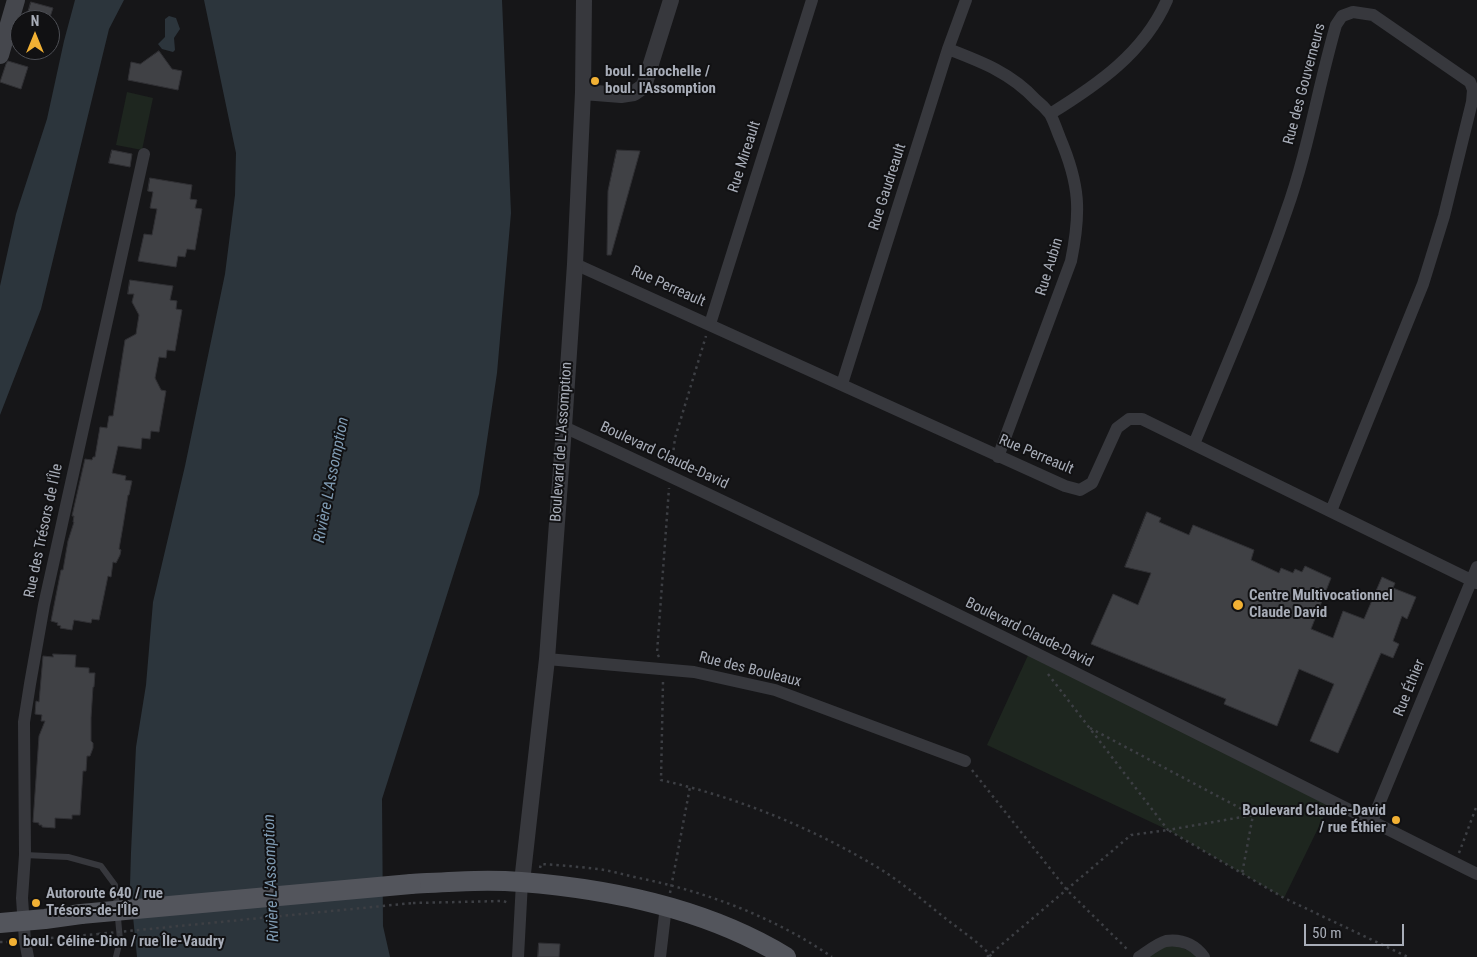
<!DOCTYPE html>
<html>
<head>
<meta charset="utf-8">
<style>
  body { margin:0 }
  #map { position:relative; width:1477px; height:957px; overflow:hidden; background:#161618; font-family:"Roboto Condensed",sans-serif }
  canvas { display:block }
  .north { position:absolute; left:10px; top:10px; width:50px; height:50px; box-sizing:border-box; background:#111113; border:1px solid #4d4f55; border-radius:50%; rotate:0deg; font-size:14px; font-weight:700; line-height:20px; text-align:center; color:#a8adb8 }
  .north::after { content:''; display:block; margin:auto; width:18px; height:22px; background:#f2b134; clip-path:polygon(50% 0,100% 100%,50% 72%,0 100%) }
  .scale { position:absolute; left:1304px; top:924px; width:100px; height:22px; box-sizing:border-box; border:2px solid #a8adb8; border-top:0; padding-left:6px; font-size:15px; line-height:18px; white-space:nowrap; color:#a8adb8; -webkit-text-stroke:4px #111113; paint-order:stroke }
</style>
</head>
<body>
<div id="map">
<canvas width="1477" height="957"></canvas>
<div class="north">N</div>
<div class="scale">50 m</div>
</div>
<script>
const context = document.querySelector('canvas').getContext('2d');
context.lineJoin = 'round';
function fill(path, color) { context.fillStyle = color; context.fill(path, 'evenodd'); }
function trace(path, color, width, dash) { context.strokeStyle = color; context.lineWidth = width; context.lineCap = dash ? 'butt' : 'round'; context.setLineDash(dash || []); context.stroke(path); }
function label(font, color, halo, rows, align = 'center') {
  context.font = font + ' "Roboto Condensed",sans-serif'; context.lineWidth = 4; context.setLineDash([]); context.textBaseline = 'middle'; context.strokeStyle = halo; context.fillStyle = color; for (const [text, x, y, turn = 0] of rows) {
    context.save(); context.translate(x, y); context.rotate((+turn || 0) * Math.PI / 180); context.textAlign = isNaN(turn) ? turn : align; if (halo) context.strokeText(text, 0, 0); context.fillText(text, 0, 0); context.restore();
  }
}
const green = new Path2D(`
  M127 92 153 98 142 150 116 145Z
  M1030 651 1331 802 1284 898 1168 830 987 745Z
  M1165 941 1204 957H1139Z`);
const water = new Path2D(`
  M75 0H124L109 29 41 309 0 415V286L16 214 47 119 64 41Z
  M204 0H502L511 213 497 373 479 494 382 799 383 926 390 957H137L130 886 131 852 136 747 146 685 153 602 185 466 225 274 235 195 236 153Z
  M169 16 176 18 180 29 174 38 175 50 173 52 162 49 158 44 165 37V19Z`);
const building = new Path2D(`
  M31 2 53 8 49 20H26Z
  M159 51 172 69 182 71 178 90 128 80 131 62 140 64Z
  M8 61 28 67 21 89 0 82 6 64Z
  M112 150 132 154 130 167 109 163Z
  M617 150 640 151 611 255H607L608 191Z
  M150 178 192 185 190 199 197 200 195 208 202 209 195 250 187 249 185 257 178 256 176 267 138 261 144 234 152 235 157 209 150 208 153 192 148 191Z
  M130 280 173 286 170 300 177 301 176 309 182 310 175 351 167 350 166 358 159 357 155 378 161 390 166 391 159 432 151 431 150 439 142 438 141 449 118 446 112 473 126 476 125 480 132 481 129 495H128L123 526 119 549 121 550 120 555 116 563 113 562 111 577 108 576 99 620 92 619 91 623 74 620 72 630 60 628 61 626 57 625 58 623 51 621 61 570H63L68 541 74 522H73L74 516H72L85 459 92 460 93 457H95L100 427 107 428 109 416H113L125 340 136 334 139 315 132 302 134 294H128Z
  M1147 512 1161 518 1159 522 1189 535 1193 525 1254 550 1251 560 1279 573 1281 568 1293 573 1295 569 1302 572 1305 566 1331 578 1311 629 1333 638 1343 611 1364 619 1382 577 1395 583 1393 588 1416 597 1407 619 1402 616 1393 641 1399 644 1393 658 1381 653 1338 753 1310 741 1334 684 1299 669 1277 726 1224 704 1226 699 1091 644 1113 594 1138 605 1151 573 1125 567Z
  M53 654 76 655 75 667 89 668V673H95L94 687H93L91 718V741L93 743V748L90 756H87L86 771H83L80 815H72V819L55 818V828L42 827V825H39V823L33 822 39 736 45 721H41L42 715 35 714 36 701 39 702 43 656 53 657Z
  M539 943 560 944 559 957H538Z`);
const path = new Path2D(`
  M672 463 675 438 706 336
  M659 657 657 653 669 488
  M1048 674 1168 830 1310 805
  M663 682 661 780C735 797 806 825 872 864 898 879 921 899 945 918 960 930 979 942 992 957
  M1090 728 1253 815 1242 874
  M972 770 1067 890 1129 951
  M1459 853 1477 805
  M540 868 541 864C560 865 579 867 598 869 612 871 625 875 639 878 707 892 774 917 832 957
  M670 893 690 787
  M413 903 503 901 509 903
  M38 939 98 934
  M0 942H12
  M987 957 1131 835 1168 830 1284 898 1408 957`);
const service = new Path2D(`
  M25 855 68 857 101 866 115 885 120 940 116 957`);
const minor = new Path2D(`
  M948 49C982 62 1011 73 1036 100 1041 104 1046 109 1050 114 1054 121 1057 131 1060 138 1080 185 1081 212 1071 261L998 457
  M1050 114C1097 85 1144 53 1167 0
  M575 264 1065 486 1080 490 1092 483 1117 428 1129 419H1142L1477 583
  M710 324 812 0
  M842 384 948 49 966 0
  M564 427C871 568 1174 722 1477 874
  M1194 444C1226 367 1259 291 1286 212 1308 151 1318 87 1336 25L1342 16 1353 12 1373 15 1470 82 1473 90 1472 102 1444 216 1423 284 1331 511
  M547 659 694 672 775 690 965 761
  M1372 821 1477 567
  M28 957 25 941 22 898 25 855 24 722 30 684 44 605 144 154
  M518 957 522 882
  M660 957 666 906
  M1139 957C1147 952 1158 943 1166 941 1182 939 1195 945 1204 957`);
const tertiary = new Path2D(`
  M583 92 621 95 634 93 644 86 671 0
  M522 882 547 659 564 427 575 264 583 92 584 0`);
const secondary = new Path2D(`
  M0 55 16 0`);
const primary = new Path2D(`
  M411 884C448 882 485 879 521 882 611 889 709 910 786 957
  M0 923 45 919 81 914`);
const pathBridge = new Path2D(`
  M98 934 413 903`);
const primaryBridge = new Path2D(`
  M81 914 411 884`);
const markers = [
  [595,81,5,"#f2b134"],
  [1238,605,6,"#f2b134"],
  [1396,820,5,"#f2b134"],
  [36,903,5,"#f2b134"],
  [13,942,5,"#f2b134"]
];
const poiNames = [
  ["boul. Larochelle /",605,72],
  ["boul. l'Assomption",605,89],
  ["Centre Multivocationnel",1249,596],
  ["Claude David",1249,613],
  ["Boulevard Claude-David",1386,811,"right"],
  ["/ rue Éthier",1386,828,"right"],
  ["Autoroute 640 / rue",46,894],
  ["Trésors-de-l'Île",46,911],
  ["boul. Céline-Dion / rue Île-Vaudry",23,942]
];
const streetNames = [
  ["Rue des Gouverneurs",1305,84,-75],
  ["Rue Mireault",745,157,-72],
  ["Rue Gaudreault",888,187,-72],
  ["Rue Aubin",1050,267,-73],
  ["Rue Perreault",668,287,24],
  ["Boulevard de L'Assomption",562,442,-86],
  ["Rue Perreault",1036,455,23],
  ["Boulevard Claude-David",664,456,25],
  ["Rue des Trésors de l'Île",44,531,-78],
  ["Boulevard Claude-David",1029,633,26],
  ["Rue des Bouleaux",750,670,14],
  ["Rue Éthier",1410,688,-68]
];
const waterNames = [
  ["Rivière L'Assomption",332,480,-79],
  ["Rivière L'Assomption",272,878,-92]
];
fill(green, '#1e261f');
fill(water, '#2c353c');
fill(building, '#404145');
trace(building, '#303034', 1);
trace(path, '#3d3f44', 2.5, [2.5, 4]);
trace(service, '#37383d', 6);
trace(minor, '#37383d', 12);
trace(tertiary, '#37383d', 16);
trace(secondary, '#45474d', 18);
trace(primary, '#53555c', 20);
trace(pathBridge, '#3d3f44', 2.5, [2.5, 4]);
trace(primaryBridge, '#53555c', 20);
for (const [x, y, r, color] of markers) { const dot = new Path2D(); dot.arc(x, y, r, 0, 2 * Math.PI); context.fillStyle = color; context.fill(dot); trace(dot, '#111113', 2); }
label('bold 15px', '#a8adb8', '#111113', poiNames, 'left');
label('15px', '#a8adb8', '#111113', streetNames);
label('italic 16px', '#7f9bb3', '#111113', waterNames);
</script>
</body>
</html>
